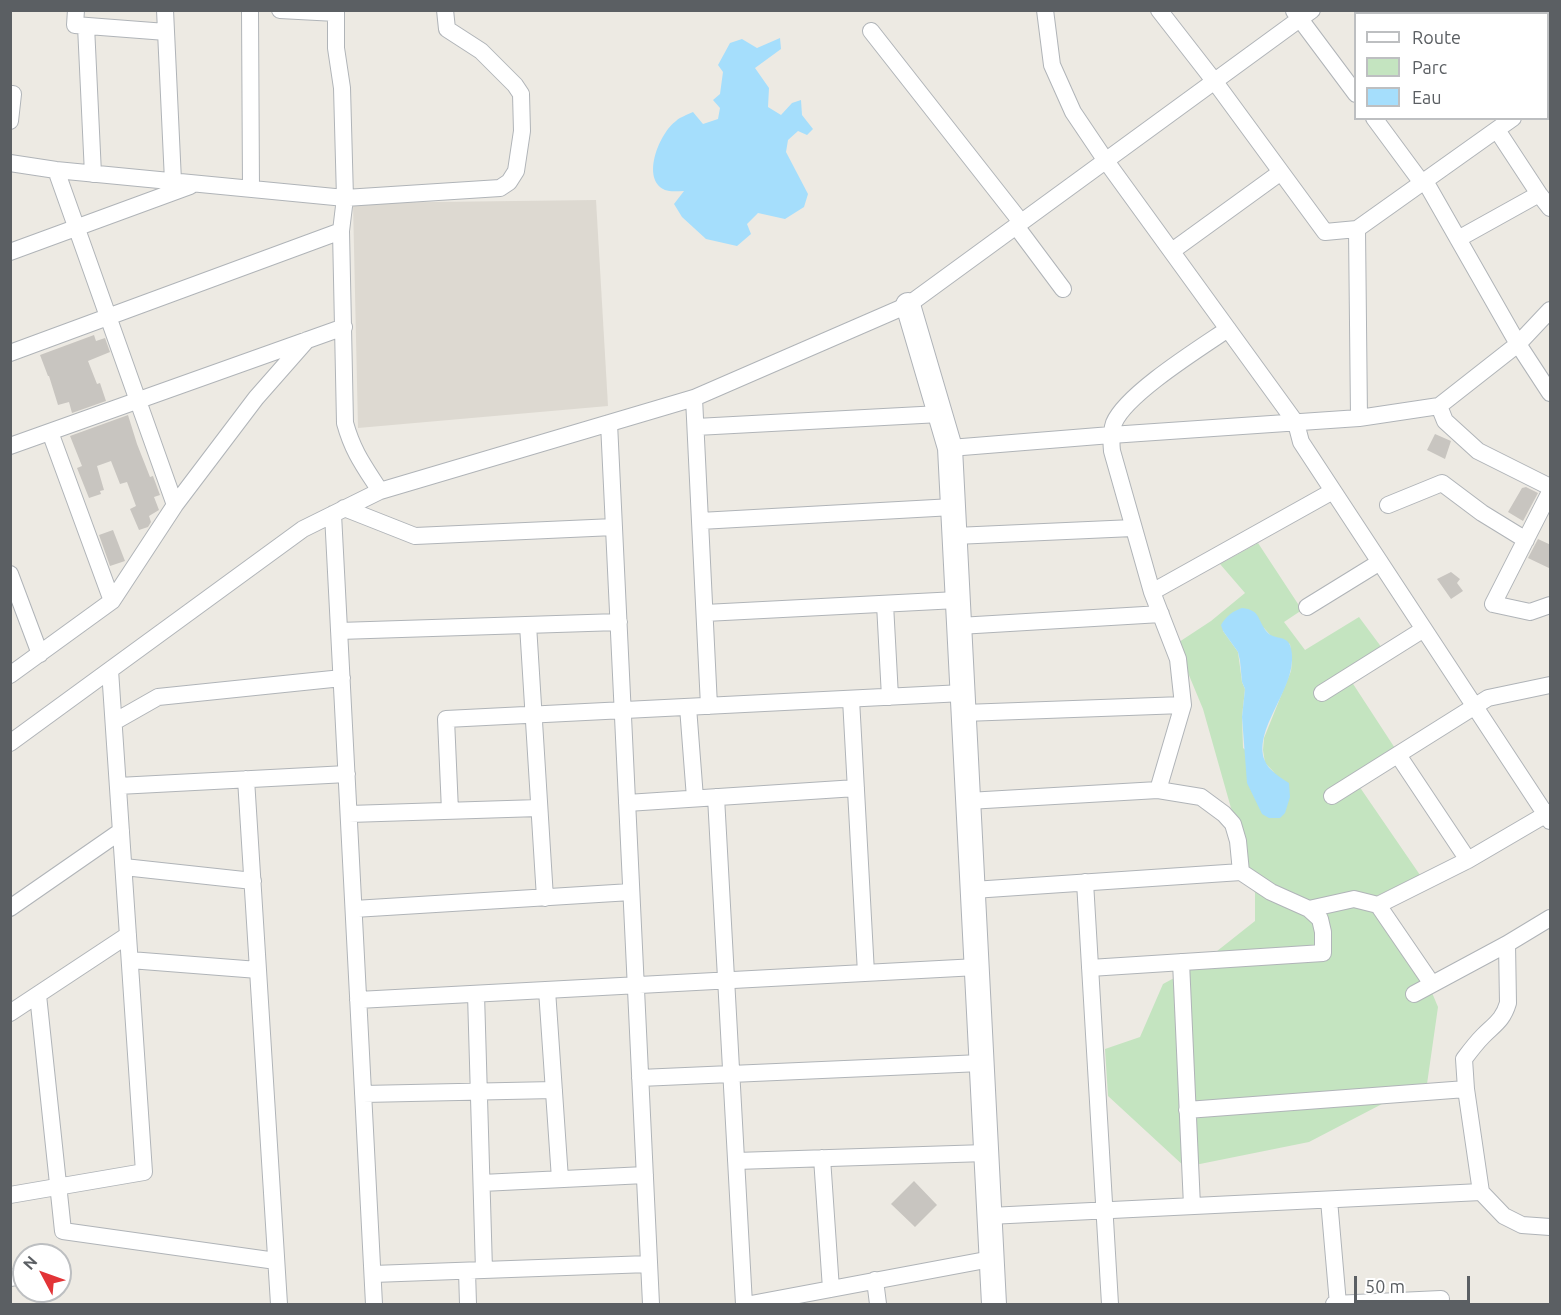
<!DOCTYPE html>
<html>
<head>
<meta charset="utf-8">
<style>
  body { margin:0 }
  #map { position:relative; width:1561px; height:1315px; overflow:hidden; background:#edeae3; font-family:Ubuntu,sans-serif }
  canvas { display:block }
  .frame { position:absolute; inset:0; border:12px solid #5b5f63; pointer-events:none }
  .legend { position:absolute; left:1354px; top:12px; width:195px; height:108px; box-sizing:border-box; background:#fff; border:2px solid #bdbfc1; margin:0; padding:8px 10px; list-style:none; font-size:18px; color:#5b5f63 }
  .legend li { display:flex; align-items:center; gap:12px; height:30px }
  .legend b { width:30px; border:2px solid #bdbfc1 }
  .north { position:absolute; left:12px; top:1243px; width:60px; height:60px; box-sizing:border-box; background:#fff; border:2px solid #bdbfc1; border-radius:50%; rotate:311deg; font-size:16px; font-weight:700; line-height:24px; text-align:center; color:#5b5f63 }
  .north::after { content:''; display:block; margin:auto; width:21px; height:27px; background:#e23437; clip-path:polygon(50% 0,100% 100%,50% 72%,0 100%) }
  .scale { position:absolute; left:1354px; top:1276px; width:116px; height:27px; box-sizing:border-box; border:3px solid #5b5f63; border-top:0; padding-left:8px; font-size:18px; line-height:21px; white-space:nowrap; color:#5b5f63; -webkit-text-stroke:4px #fff; paint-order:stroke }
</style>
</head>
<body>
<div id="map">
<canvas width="1561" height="1315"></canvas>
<div class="frame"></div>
<ul class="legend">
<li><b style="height:8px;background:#fff"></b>Route</li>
<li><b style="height:16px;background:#c4e4c0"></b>Parc</li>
<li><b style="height:16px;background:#a5defc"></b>Eau</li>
</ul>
<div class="north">N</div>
<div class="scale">50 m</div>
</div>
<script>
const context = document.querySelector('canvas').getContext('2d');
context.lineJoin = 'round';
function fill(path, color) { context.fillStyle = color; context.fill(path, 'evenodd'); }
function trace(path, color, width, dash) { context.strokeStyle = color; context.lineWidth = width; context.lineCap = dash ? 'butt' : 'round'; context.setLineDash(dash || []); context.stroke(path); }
const education = new Path2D(`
  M596 200 608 406 358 428 353 203Z`);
const green = new Path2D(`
  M1258 543 1302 610 1284 622 1305 650 1359 617 1382 648 1344 670 1402 759 1359 786 1420 875 1368 900 1417 957 1438 1007 1427 1084 1382 1104 1309 1142 1185 1167 1108 1096 1105 1049 1140 1037 1163 984 1202 963 1255 921V893L1203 709 1176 644 1211 621 1245 593 1220 564ZM1264 628 1272 637 1290 644 1292 661 1291 671 1264 738 1263 750 1265 763 1275 773 1243 748 1242 717 1245 689 1242 682 1238 652 1223 631Z`);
const water = new Path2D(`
  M780 38 781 49 755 68 769 88 768 107 781 115 792 103 801 100 802 115 813 129 807 135 798 131 788 140 786 152 808 194 804 207 785 219 758 213 747 224 751 234 737 246 706 239 682 217 674 204 684 191C678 191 670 192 665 190 640 179 660 132 676 121 680 117 687 115 693 112L703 124 718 119 720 108 713 100 720 94 723 72 718 65 730 43 742 39 757 48Z
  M1242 608C1261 610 1257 620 1267 632 1274 640 1286 635 1290 645 1303 683 1251 727 1265 761 1268 770 1281 778 1289 783L1290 797 1285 813 1280 818H1269L1262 814 1247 783 1242 717 1245 689 1242 682 1240 661 1238 652 1223 631 1221 625C1226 616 1233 611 1242 608Z`);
const building = new Path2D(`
  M94 335 96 341 105 338 110 352 88 361 97 384 100 383 106 401 72 413 69 402 58 405 49 376H48L40 355Z
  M128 415 137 444 150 477 153 476 160 495 154 497 159 510 149 516 151 522 148 527 139 530 130 509 136 506 127 482 120 484 111 461 97 466 104 490 100 491 101 494 89 498 77 468 82 466 70 436Z
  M1435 434 1451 441 1445 459 1427 450Z
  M1526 487 1538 493 1523 521 1508 512 1522 488Z
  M113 530 125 561 110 566 99 535Z
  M1538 539 1551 545V569L1528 558Z
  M1451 572 1460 579 1457 583 1463 591 1451 599 1437 579Z
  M914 1181 937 1205 915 1227 891 1204Z`);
const street = new Path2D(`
  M76 10 75 25 166 32
  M165 10 173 181
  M250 10 251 189
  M280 10 336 13
  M336 10V48L342 88 345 198 341 231 345 423C353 452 364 466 380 491
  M1045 10 1052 65 1073 112 1106 161 1296 423 1301 442 1550 821
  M1159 10 1215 82 1325 232 1357 229 1513 118
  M1421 10 1424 14
  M1549 10 1550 12
  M1294 11 1356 94
  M86 26 93 174
  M871 31 1021 222
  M10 94H13L10 121
  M1548 95 1550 92
  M1374 118 1422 183
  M1497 130 1539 194 1550 208
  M10 163 56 170 345 198 500 188 509 182 516 171 522 131 521 94 515 85 481 51 447 29 445 10
  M56 170 175 505
  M1425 181 1518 344 1550 393
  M1016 226 1063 289
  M1357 229 1359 418
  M1458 239 1539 194
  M1172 251 1281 172
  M10 252 190 186
  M10 353 341 231
  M694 398 709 706
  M1439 406 1445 421 1478 451 1550 487
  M609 423 651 1304
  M696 427 940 414
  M50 432 112 601
  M10 446 344 327
  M950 448 1111 435 1359 418 1439 406 1518 344 1550 310
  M1550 492 1493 604 1530 612 1550 605
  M1388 505 1442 483 1482 513 1526 540
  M344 508 415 536 614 527
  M333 514 374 1304
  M700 521 953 507
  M955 536 1133 528
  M10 574 40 654
  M1152 592 1333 491
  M885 604 890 697
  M1307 607 1380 562
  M705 613 957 600
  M528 625 545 898
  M959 626 1161 614
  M339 631 619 622
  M10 675 112 601 175 505 256 398 307 340
  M1322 693 1424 629
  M851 699 866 973
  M688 707 695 798
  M964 713 1183 705
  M114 722 158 697 342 678
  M10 743 303 529 380 491 694 398 908 305 1312 10
  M1398 755 1468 860
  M246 779 279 1304
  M118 786 347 774
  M1158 790 1183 705 1178 659 1152 592 1112 451C1111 441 1111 432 1114 423 1126 394 1200 348 1228 329
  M1332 796 1488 698 1550 685
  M716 797 744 1304
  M968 801 1158 790 1201 797 1224 814 1233 824 1238 841 1241 872 1271 892 1309 909 1320 919 1323 932V953L1090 968
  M627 803 856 788
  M450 811 446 719 963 693
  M349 814 539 808
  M124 867 253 881
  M1085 882 1110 1304
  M973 890 1241 872
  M1378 905 1468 860 1550 812
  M10 908 121 831
  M354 909 631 892
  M1309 909 1354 899 1378 905 1432 984
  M130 960 258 970
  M1181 962 1192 1206
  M547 990 560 1179
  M476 994 484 1270
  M1414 994 1507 944 1550 918
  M38 995 63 1231 276 1261
  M358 1000 977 967
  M10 1013 128 935
  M640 1078 981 1063
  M1466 1089 1464 1059C1470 1051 1476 1043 1483 1036 1495 1024 1503 1020 1508 1003L1507 944
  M363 1094 554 1090
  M1187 1110 1466 1089 1481 1192 1504 1216 1522 1225 1550 1227
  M822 1158 831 1289
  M736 1161 986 1153
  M482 1183 645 1175
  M10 1195 144 1172 110 670
  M1329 1200 1338 1304
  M989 1216 1481 1192
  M467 1271 468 1304
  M373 1274 649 1264
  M10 1278 22 1276
  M875 1280 878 1304
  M751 1304 991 1259
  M1334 1304 1441 1299`);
const secondary = new Path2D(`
  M908 305 950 448 994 1304`);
fill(education, '#ddd9d1');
fill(green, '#c4e4c0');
fill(water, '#a5defc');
fill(building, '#c8c5c0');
trace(street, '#b0b4b8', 18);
trace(secondary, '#afb3b8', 26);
trace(street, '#fff', 16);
trace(secondary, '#fff', 24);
</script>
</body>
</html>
